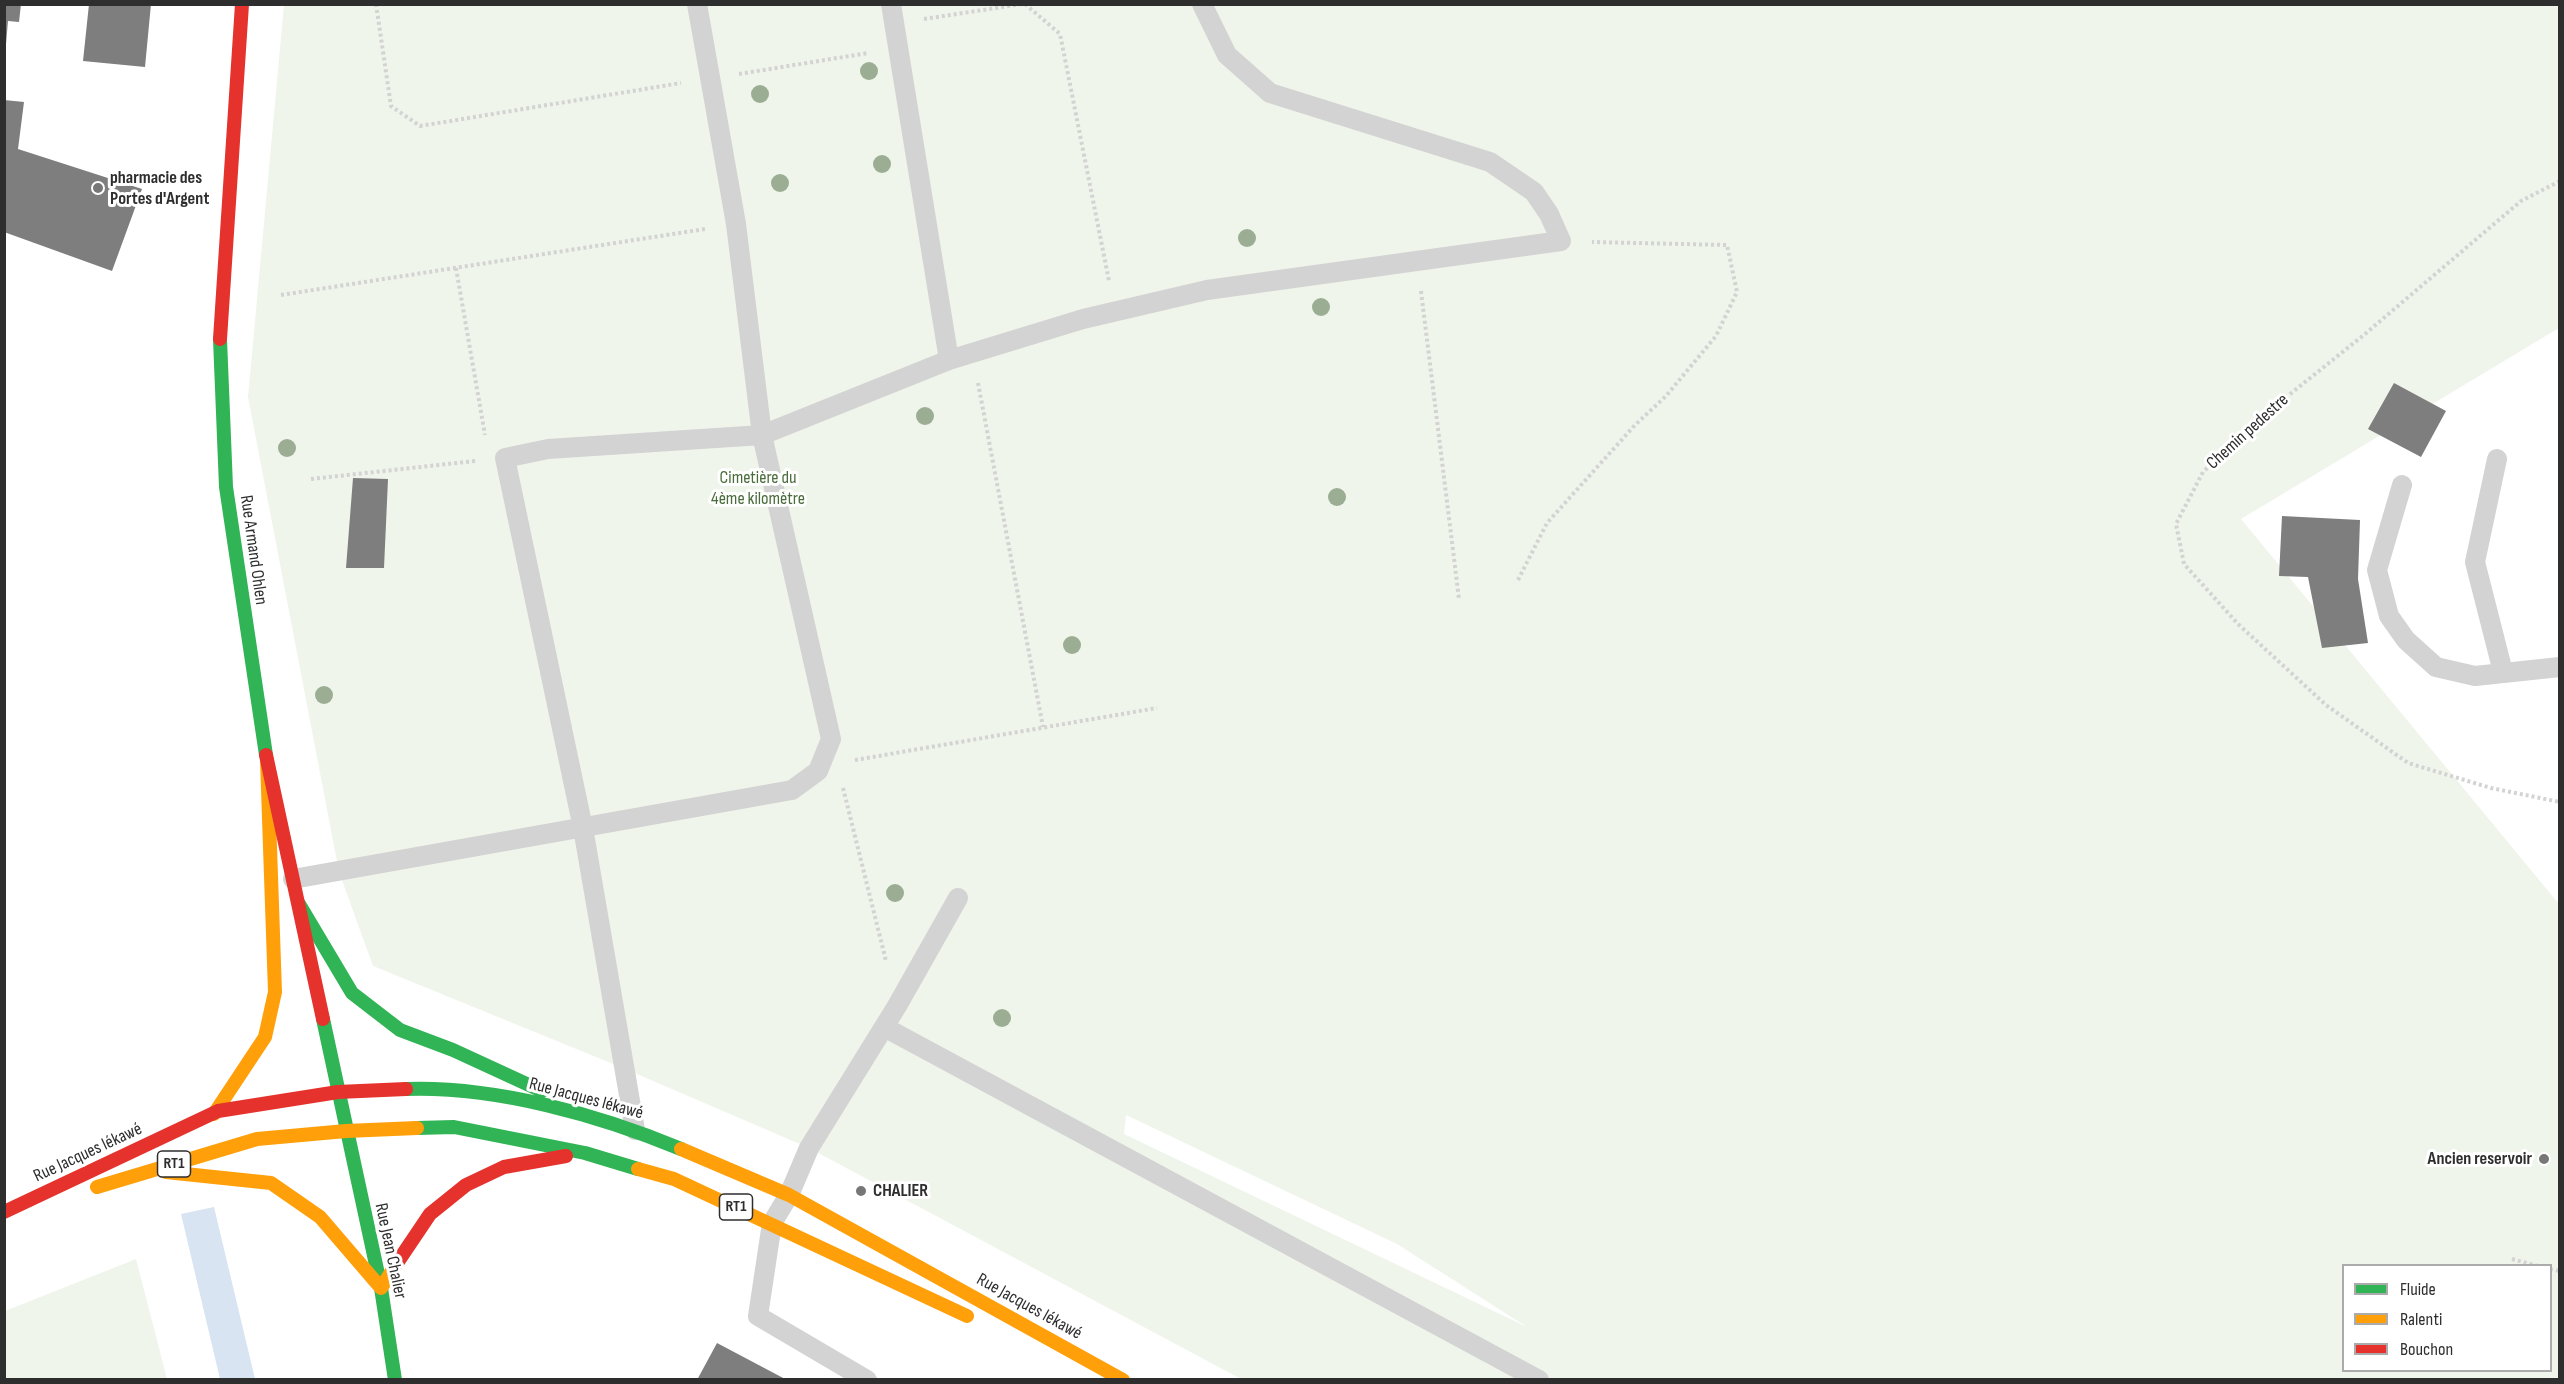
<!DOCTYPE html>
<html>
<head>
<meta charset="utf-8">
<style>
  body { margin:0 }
  #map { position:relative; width:2564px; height:1384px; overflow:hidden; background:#fff; font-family:"Sofia Sans Condensed",sans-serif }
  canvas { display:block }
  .frame { position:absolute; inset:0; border:6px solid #2e2e2e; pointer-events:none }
  .legend { position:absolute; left:2342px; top:1264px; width:210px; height:108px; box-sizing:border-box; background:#fff; border:2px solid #ababab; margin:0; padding:8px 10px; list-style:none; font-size:18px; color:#2e2e2e }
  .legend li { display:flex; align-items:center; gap:12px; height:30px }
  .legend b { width:30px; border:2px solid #ababab }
</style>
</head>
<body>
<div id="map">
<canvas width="2564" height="1384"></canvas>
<div class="frame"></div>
<ul class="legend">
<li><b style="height:8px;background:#30b455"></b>Fluide</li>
<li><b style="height:8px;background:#ff9f0a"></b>Ralenti</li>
<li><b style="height:8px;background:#e5322d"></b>Bouchon</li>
</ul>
</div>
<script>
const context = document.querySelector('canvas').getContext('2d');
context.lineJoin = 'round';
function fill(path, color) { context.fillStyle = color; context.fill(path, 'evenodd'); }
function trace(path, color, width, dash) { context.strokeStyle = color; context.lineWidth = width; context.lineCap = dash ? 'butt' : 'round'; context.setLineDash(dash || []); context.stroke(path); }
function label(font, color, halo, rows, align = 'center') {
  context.font = font + ' "Sofia Sans Condensed",sans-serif'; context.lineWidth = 6; context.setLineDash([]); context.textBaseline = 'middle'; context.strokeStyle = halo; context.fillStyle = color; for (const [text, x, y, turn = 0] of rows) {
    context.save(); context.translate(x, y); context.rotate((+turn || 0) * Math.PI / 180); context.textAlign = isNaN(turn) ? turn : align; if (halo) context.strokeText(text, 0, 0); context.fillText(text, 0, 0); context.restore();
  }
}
const green = new Path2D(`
  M284 5H2559V328L2241 519 2559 904V1379H1241L809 1148 623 1068 373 966 339 872 248 397ZM1126 1115 1397 1244 1527 1327 1124 1134ZM2344 1266H2550V1370H2344Z
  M136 1259 167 1379H5V1311Z`);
const water = new Path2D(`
  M214 1207 255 1379H220L181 1214Z`);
const building = new Path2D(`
  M4 4H21L19 22 8 21 6 44Z
  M89 4H151L145 67 83 61Z
  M4 100 24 102 18 149 142 189 112 271 4 232Z
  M2394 383 2446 411 2421 457 2368 429Z
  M353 478 388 479 384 568H346Z
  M2282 516 2360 520 2358 579 2368 643 2322 648 2308 577 2279 576Z
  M717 1343 787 1380H697Z`);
const path = new Path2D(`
  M376 4 391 106 420 126 681 83
  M1025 4 1060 34 1109 281
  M924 19 1022 4
  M739 74 868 53
  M2560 181 2521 201 2365 334 2259 419 2203 472 2176 524 2184 564 2238 624 2326 705 2408 763 2491 788 2560 802
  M456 268 485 435
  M1421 291 1459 599
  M281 295 705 229
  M978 383 1043 727
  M311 479 475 461
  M1518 580 1547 523 1635 425 1666 396 1716 336 1737 292 1727 245 1592 242
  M855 760 1157 708
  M843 788 886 961
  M2512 1259 2538 1266
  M2550 1269 2560 1271`);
const lane = new Path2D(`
  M891 4 949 360
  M2497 459 2475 562 2503 672
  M2402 485 2377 570 2389 616 2406 640 2436 667 2475 676 2560 667
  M293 879 792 790 818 771 831 739 762 435 736 224 697 4
  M884 1027 1539 1380
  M635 1130 583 828 505 458 548 449 762 435 949 360 1083 319 1207 290 1561 241 1549 214 1534 192 1490 162 1270 93 1227 55 1202 4
  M867 1380 758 1316 772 1223 789 1195 809 1148 897 1006 958 898`);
const fast = new Path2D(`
  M220 339 226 487 266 755
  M299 904 352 993 400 1030 453 1050 542 1091
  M323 1019 381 1288 395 1380
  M406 1089C496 1086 599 1115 681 1149
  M417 1128 454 1127 585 1153 638 1169`);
const slow = new Path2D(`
  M214 1114 265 1037 275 992 267 760
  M681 1149 789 1195 1123 1380
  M638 1169 674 1179 967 1316
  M166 1172 271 1183 320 1217 381 1288 397 1263
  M97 1187 257 1139 346 1131 417 1128`);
const jam = new Path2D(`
  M220 339 242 4
  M266 755 323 1019
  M4 1212 218 1111 338 1092 406 1089
  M397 1263 430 1214 466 1185 504 1167 566 1156`);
const trees = [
  [869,71],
  [760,94],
  [882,164],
  [780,183],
  [1247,238],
  [1321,307],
  [925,416],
  [287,448],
  [1337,497],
  [1072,645],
  [324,695],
  [895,893],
  [1002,1018]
];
const markers = [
  [98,188,6,"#777"],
  [2544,1159,6,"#777"],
  [861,1191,6,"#777"]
];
const shields = [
  [174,1164,33],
  [736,1207,33]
];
const shieldNames = [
  ["RT1",174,1164],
  ["RT1",736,1207]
];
const poiNames = [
  ["pharmacie des",110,178],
  ["Portes d'Argent",110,199],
  ["Ancien reservoir",2532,1159,"right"],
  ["CHALIER",873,1191]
];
const streetNames = [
  ["Chemin pedestre",2248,432,-42],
  ["Rue Armand Ohlen",253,550,82],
  ["Rue Jacques Iékawé",586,1099,15],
  ["Rue Jacques Iékawé",88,1153,-25],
  ["Rue Jean Chalier",390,1251,78],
  ["Rue Jacques Iékawé",1029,1307,29]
];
const parkNames = [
  ["Cimetière du",758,478],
  ["4ème kilomètre",758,499]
];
fill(green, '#eff5eb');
fill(water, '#d8e4f2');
fill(building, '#7e7e7e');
trace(path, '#d3d3d3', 4, [3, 3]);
trace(lane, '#d3d3d3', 20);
trace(fast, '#30b455', 14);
trace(slow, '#ff9f0a', 14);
trace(jam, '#e5322d', 14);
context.fillStyle = '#9bae93';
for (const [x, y] of trees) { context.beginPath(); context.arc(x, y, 9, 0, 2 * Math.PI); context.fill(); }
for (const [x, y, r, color] of markers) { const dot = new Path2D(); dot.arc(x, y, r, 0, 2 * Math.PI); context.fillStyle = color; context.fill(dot); trace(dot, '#fff', 2); }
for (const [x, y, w] of shields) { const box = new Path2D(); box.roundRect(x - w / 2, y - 13, w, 26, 4.5); context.fillStyle = '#fff'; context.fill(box); trace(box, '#2e2e2e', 1.5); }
label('bold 16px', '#2e2e2e', null, shieldNames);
label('bold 18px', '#2e2e2e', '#fff', poiNames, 'left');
label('18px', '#2e2e2e', '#fff', streetNames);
label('18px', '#496c3a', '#fff', parkNames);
</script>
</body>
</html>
